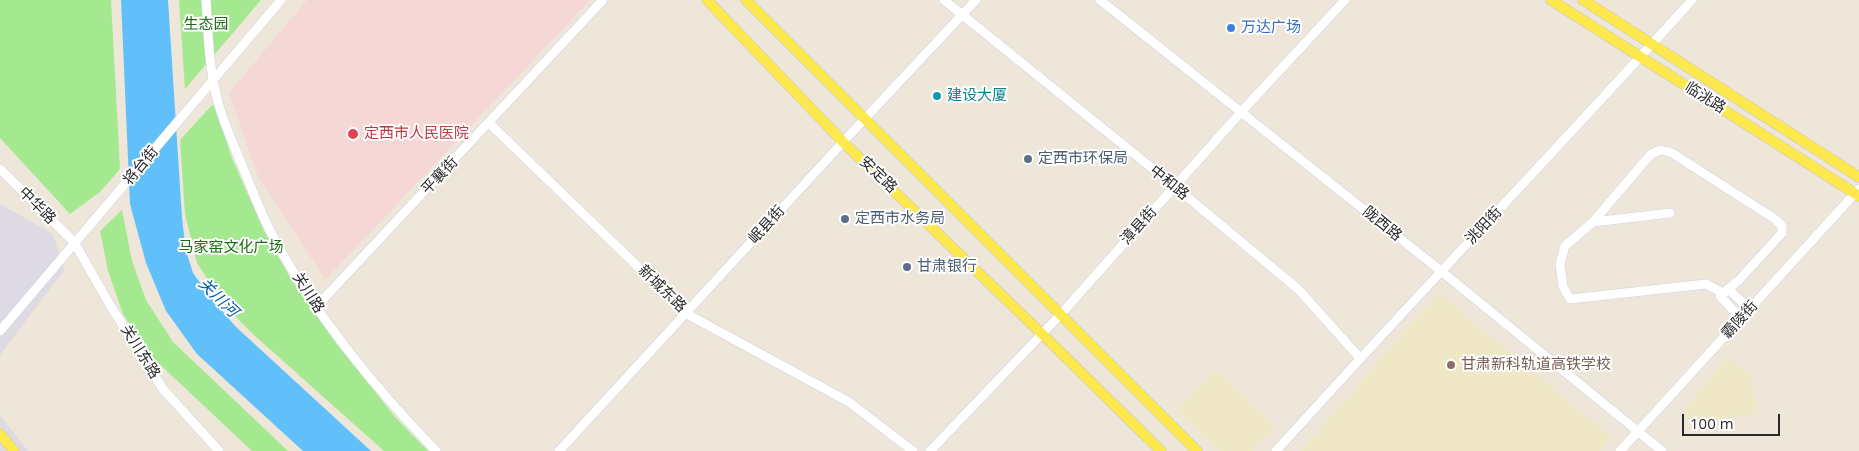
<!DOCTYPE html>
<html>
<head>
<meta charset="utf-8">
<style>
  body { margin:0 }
  #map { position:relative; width:1859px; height:451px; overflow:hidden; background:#ede6d9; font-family:"Open Sans",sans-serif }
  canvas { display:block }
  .scale { position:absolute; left:1682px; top:414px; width:98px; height:22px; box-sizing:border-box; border:2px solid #292929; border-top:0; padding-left:6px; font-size:15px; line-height:18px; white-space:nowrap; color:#292929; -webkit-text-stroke:4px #fff; paint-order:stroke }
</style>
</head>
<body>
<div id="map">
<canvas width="1859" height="451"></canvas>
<div class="scale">100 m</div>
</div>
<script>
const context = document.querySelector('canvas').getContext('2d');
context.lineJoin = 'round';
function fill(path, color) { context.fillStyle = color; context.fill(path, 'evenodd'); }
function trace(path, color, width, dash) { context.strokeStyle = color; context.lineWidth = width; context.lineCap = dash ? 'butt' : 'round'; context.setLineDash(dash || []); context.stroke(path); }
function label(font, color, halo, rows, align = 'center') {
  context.font = font + ' "Open Sans","Noto Sans SC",sans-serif'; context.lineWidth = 4; context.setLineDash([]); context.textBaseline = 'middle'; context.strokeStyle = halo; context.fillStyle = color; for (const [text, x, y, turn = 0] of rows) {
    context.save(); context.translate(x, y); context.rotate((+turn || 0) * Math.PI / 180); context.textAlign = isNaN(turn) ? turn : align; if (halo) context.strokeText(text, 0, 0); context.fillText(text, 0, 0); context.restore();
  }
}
const industrial = new Path2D(`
  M0 204 53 234 64 270 0 355Z
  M0 415 28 451H0Z`);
const education = new Path2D(`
  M1439 293 1611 437 1599 451H1301Z
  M1727 358 1751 375 1758 413 1696 423 1683 413Z
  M1216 369 1276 427 1252 451H1220L1177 410Z`);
const medical = new Path2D(`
  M307 0H590L325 280 257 174 229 93Z`);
const green = new Path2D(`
  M0 0H111L120 169 100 192 70 214 0 138Z
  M179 0H261L185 89Z
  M212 105 216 107 231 156 264 231 292 281 333 339 395 417 428 451H384L255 336 224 305 197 263 185 214 180 140Z
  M122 210 132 261 146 300 173 342 288 451H252L152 357 123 314 108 271 100 231Z`);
const water = new Path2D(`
  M121 0H168L182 218 186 251 193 273 212 299 235 326 371 451H303L197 354 166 311 146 263 130 204Z`);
const minor = new Path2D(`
  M206 0C208 26 208 53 213 79 217 108 231 139 242 165 254 195 265 224 281 251 323 325 377 390 436 451
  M944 0 1174 186 1298 289 1360 358
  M1100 0 1441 271 1662 451
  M489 123 687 314 849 402 913 451
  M0 169 74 242 110 305 163 389 219 451
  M1670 213 1593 222 1565 246 1560 264 1563 287 1570 299 1706 284 1723 293
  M1593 222 1651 154 1661 150 1672 153 1775 219 1782 226V233L1739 280 1728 289
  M316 307 603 0
  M1741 319 1720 296 1728 289 1750 309
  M0 331 281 0
  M559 451 843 142 976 0
  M930 451 1061 314 1242 111 1345 0
  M1276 451C1413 299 1555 152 1692 0
  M1620 451 1859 189`);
const major = new Path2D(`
  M707 0 843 142 1042 334 1161 451
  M746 0 1197 451
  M1551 0 1859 196
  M1583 0 1859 177
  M0 434 14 451`);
const markers = [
  [1231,28,5,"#3f7fe0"],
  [937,96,5,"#0f9aa8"],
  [353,134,6,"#e0444e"],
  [1028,159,5,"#5c6f8a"],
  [845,219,5,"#5c6f8a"],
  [907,267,5,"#5c6f8a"],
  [1451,365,5,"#8d6e63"]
];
const parkNames = [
  ["生态园",206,25],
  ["马家窑文化广场",231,248]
];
const shopNames = [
  ["万达广场",1241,28]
];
const cultureNames = [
  ["建设大厦",947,96]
];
const streetNames = [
  ["临洮路",1705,98,32],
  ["将台街",141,166,-50],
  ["安定路",878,175,44],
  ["平襄街",440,176,-47],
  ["中和路",1169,183,39],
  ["中华路",37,206,45],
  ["陇西路",1382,224,39],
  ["岷县街",767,225,-48],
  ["漳县街",1139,226,-48],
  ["洮阳街",1484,226,-47],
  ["新城东路",662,289,44],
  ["关川路",308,293,57],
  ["霸陵街",1740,320,-48],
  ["关川东路",140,352,58]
];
const healthNames = [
  ["定西市人民医院",364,134]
];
const serviceNames = [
  ["定西市环保局",1038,159],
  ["定西市水务局",855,219],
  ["甘肃银行",917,267]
];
const educationNames = [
  ["甘肃新科轨道高铁学校",1461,365]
];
const waterNames = [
  ["关川河",218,298,44]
];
fill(industrial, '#dedae4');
fill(education, '#f0e7c6');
fill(medical, '#f5d7d5');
fill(green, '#a4e990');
fill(water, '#61c0fa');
trace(minor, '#ced0e4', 10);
trace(major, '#c7c7c7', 11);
trace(minor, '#fff', 9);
trace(major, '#fde84d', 10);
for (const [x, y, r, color] of markers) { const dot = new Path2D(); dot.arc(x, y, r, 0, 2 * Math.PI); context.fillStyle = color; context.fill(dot); trace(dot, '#fff', 2); }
label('15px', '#1b6c13', '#fff', parkNames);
label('15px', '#366cbe', '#fff', shopNames, 'left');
label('15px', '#0d838f', '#fff', cultureNames, 'left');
label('15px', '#292929', '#fff', streetNames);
label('15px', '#be3a42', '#fff', healthNames, 'left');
label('15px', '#4e5e75', '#fff', serviceNames, 'left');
label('15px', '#785e54', '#fff', educationNames, 'left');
label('italic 16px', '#015aa5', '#fff', waterNames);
</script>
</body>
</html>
